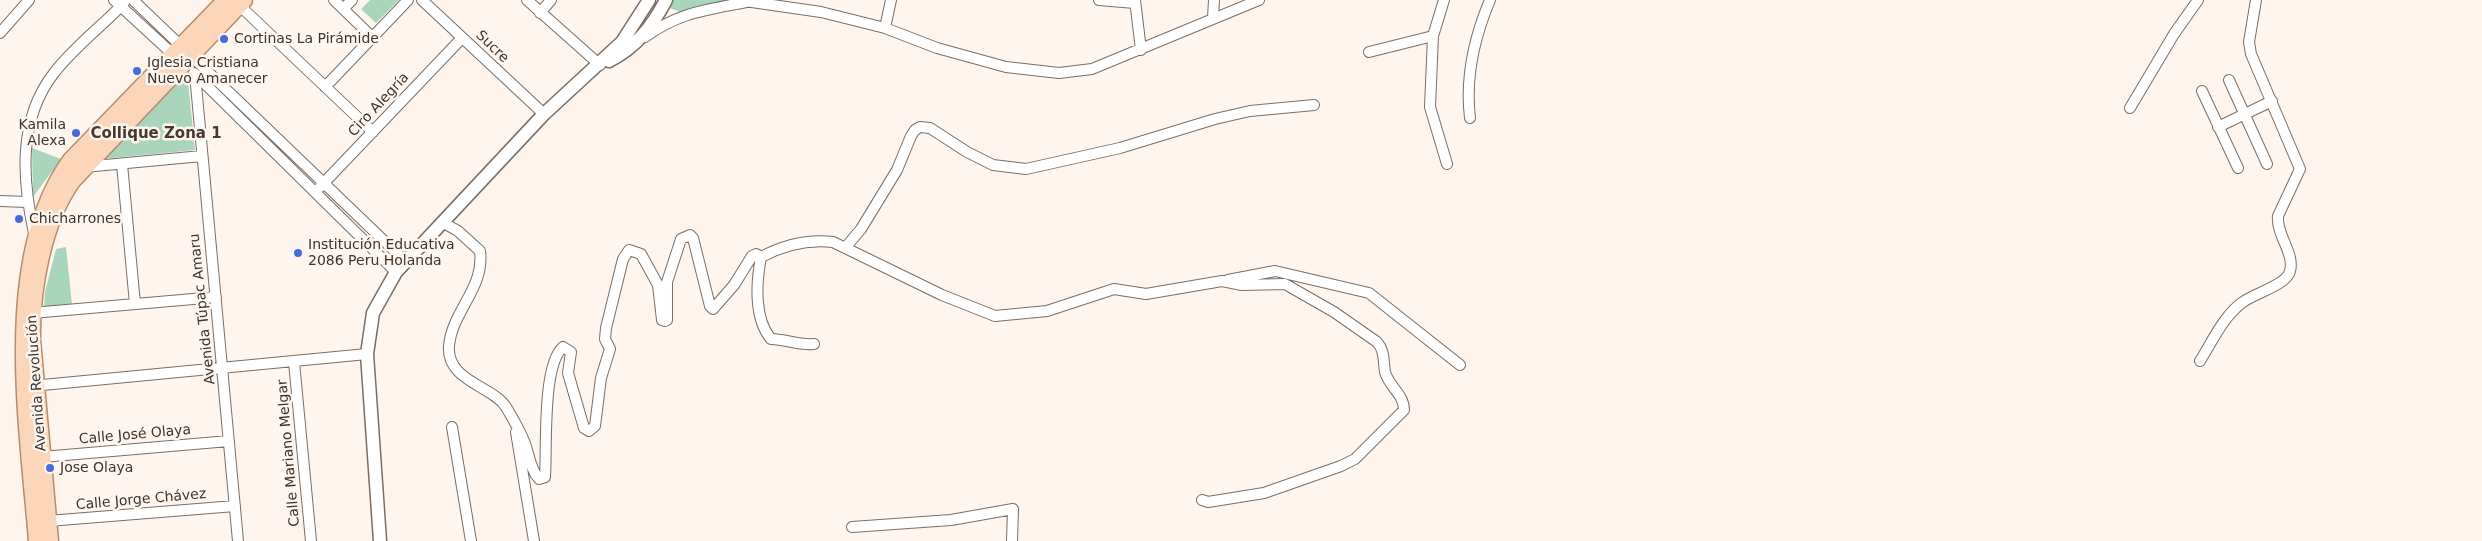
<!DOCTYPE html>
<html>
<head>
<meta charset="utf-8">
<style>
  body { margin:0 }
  canvas { display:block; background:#fef5ef }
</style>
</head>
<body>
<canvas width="2482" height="541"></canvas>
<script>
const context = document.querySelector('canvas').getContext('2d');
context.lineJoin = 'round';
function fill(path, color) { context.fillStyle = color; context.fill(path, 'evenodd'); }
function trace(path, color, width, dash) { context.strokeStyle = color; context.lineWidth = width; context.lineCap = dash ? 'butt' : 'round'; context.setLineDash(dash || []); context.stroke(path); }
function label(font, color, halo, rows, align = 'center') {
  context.font = font + ' "DejaVu Sans",sans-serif'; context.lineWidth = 5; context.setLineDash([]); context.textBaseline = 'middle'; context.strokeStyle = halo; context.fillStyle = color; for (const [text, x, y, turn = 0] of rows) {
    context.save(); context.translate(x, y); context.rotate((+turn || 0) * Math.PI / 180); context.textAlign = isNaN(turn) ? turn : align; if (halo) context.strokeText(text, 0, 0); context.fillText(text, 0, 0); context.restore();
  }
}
const green = new Path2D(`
  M370 0H399L376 23 361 9Z
  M671 0H727L733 1 702 5 680 12 667 7Z
  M187 71 195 150 101 159Z
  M32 148 61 159 33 197Z
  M66 247 72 305 44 308 45 292 56 249Z`);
const minor = new Path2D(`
  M114 0 177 58
  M133 0 405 261
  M334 0 372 37
  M422 0 544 114
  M527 0 600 65
  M738 0 821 12 885 28 937 48 1006 67 1059 73 1092 69 1259 0
  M1099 0 1135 3
  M1135 0 1141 50
  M1444 0 1433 36 1430 107 1447 164
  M239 5 373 132
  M343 9 352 0
  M540 13 551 0
  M1213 18 1214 0
  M885 28 891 0
  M0 33 29 0
  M645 37C679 12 707 10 746 2
  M1369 52 1433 36
  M194 73 396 272
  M195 74 238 541
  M2229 80 2267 164
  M325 87 408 0
  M2202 91 2238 168
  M2130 108 2174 34 2198 0
  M1470 118C1465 77 1474 38 1490 0
  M2218 127 2272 101
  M122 164 135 304
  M84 167 202 156
  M320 187 462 38
  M0 201 27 202
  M442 222 458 231 480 251C485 288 452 311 449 346 446 381 493 386 506 407 512 417 519 429 524 441 529 453 530 469 539 479L545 477C547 449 542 365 563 347L571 352 568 373 584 428 589 431 595 426 601 378 610 349 605 339 606 328 623 259 629 250 641 254 658 285 662 320 665 321 667 320V282L681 239 690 235 693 238 710 306 713 309 734 285 752 256 756 254 761 257C756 283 754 319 771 339 786 339 799 346 814 344
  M34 233C22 179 18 119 54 73 74 47 101 27 124 3
  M845 248 861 229 897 170 911 136 915 130 920 127 930 128 967 152 993 165 1026 169 1120 148 1215 119 1250 111 1314 105
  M761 257C782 246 808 239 833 242L942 295 995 316 1047 311 1114 289 1146 294 1222 281 1242 285 1285 284 1334 312 1377 342C1385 351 1383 360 1385 372 1389 387 1404 394 1404 410L1355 459 1341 466 1264 493 1208 502 1202 500
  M1228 280 1275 271 1369 293 1460 365
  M32 313 216 297
  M2200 361C2212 342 2224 315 2243 302 2255 293 2287 285 2290 271 2295 253 2276 235 2278 216L2300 169 2251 54 2249 42 2256 0
  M294 362 311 541
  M32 386 367 354
  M452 427 471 541
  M516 432 534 541
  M42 457 229 441
  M48 521 235 506
  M852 527 951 520 1013 509 1012 541`);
const tertiary = new Path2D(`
  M609 61C636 47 652 27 666 0
  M380 541 367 354 373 313 396 272 544 114 622 42 649 0`);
const primary = new Path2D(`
  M37 541C28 426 0 257 71 160L226 0
  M50 541 32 340C31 290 43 221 73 180L244 0`);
const markers = [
  [224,39,5,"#446cde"],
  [137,71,5,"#446cde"],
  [76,133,5,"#446cde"],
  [19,219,5,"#446cde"],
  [298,253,5,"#446cde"],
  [50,468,5,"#446cde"]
];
const poiNames = [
  ["Cortinas La Pirámide",234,39],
  ["Iglesia Cristiana",147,63],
  ["Nuevo Amanecer",147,79],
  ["Kamila",66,125,"right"],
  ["Alexa",66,141,"right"],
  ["Chicharrones",29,219],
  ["Institución Educativa",308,245],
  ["2086 Peru Holanda",308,261],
  ["Jose Olaya",60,468]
];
const streetNames = [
  ["Sucre",492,47,44],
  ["Ciro Alegría",379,105,-47],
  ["Avenida Túpac Amaru",203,309,-96],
  ["Avenida Revolución",37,383,-94],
  ["Calle José Olaya",135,435,-5],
  ["Calle Mariano Melgar",289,453,-95],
  ["Calle Jorge Chávez",141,500,-5]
];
const neighbourhoodNames = [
  ["Collique Zona 1",156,134]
];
fill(green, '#a8d5bb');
trace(minor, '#7a6e65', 12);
trace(tertiary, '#7a6e65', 15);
trace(primary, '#b78c6a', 19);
trace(minor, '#fff', 10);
trace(tertiary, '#fff', 12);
trace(primary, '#fcd6b8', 16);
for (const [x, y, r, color] of markers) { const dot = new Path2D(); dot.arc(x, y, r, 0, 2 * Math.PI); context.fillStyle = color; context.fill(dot); trace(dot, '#fef5ef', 2); }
label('14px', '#3a3531', '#fef5ef', poiNames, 'left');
label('14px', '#3a3531', '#fef5ef', streetNames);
label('bold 15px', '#453a32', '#fef5ef', neighbourhoodNames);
</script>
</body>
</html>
